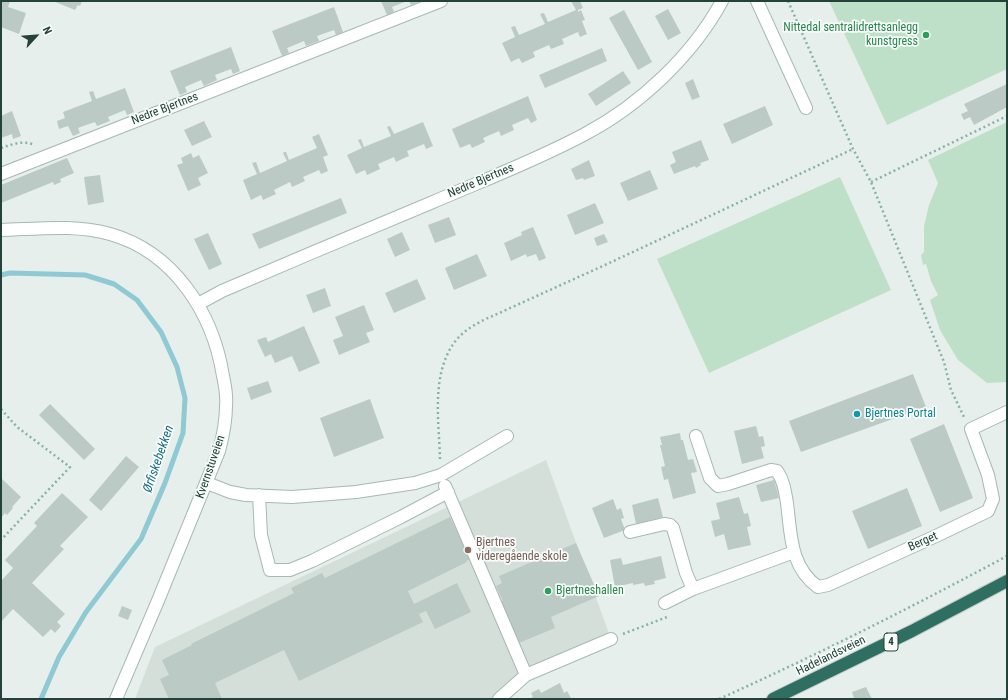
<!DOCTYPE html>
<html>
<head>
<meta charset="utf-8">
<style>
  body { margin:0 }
  #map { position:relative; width:1008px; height:700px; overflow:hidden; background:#e6efeb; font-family:"Roboto Condensed",sans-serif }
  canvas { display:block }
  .frame { position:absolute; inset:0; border:2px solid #24423a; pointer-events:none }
  .north { position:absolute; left:16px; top:16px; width:40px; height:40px; -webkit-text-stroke:3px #f7fbf9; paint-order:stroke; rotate:64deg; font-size:11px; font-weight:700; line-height:16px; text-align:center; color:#24423a }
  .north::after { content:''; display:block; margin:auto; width:14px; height:18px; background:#24423a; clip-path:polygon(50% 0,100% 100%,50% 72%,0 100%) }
</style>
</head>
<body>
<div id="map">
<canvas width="1008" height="700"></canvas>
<div class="frame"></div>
<div class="north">N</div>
</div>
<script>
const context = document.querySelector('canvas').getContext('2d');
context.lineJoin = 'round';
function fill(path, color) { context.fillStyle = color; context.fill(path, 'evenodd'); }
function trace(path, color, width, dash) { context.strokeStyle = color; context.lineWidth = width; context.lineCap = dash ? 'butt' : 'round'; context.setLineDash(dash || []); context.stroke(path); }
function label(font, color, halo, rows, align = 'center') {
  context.font = font + ' "Roboto Condensed",sans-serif'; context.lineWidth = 3.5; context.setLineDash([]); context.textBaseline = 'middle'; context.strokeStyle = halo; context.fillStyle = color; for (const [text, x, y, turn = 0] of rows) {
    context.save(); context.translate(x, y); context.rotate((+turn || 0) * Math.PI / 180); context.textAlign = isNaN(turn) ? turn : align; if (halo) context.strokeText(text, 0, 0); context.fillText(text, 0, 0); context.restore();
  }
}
const built = new Path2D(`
  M546 460 611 639 526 675 497 699H135L155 647Z`);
const green = new Path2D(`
  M829 1H1007V69L887 125Z
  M1007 122V382L987 383 958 360 940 330 930 300 938 295 931 281 926 264 923 265 921 255 924 252V226L929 205 938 183 928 160Z
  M840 177 891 290 709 373 657 259Z`);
const stream = new Path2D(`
  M1 275 10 273 85 275 114 284 137 300 161 332 177 367 185 398 183 433 165 483 141 539 86 612 59 657 41 699`);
const building = new Path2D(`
  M1 1H10L8 7 26 13 19 34 1 27Z
  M53 1H82L80 6 78 5 75 10Z
  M381 1H407L392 7 394 12 387 15Z
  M409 1H421L411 5Z
  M571 1H580L583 8 578 10V12L581 10 585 20 582 21 587 34 580 37 578 32 562 39 564 44 551 49 549 45 533 52 535 57 522 63 519 58 511 62 502 43 515 37 511 27 515 26 519 35 545 24 540 14 544 13 548 22 576 10Z
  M334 7 343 32 336 35 334 30 317 36 319 41 306 46 304 41 287 48 289 53 282 56 272 31Z
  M668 9 681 33 668 40 655 16Z
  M624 10 652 62 638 70 609 18Z
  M231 47 240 71 233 74 231 69 215 75 217 80 204 86 201 80 185 87 187 92 180 95 170 71Z
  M602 48 607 61 545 88 539 75Z
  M623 71 631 83 596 106 588 94Z
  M693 79 700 97 692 100 685 83Z
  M1007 84V107L974 125 970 117 964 120 961 114 968 111 964 104Z
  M125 88 134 112 127 115 125 110 108 117 110 121 97 126 95 122 86 125 78 128 80 133 73 136 68 126 59 129 57 121 65 118 63 112 92 101 89 92 93 91 96 99Z
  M528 96 537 120 531 123 528 118 512 125 514 130 501 136 499 131 483 138 485 142 472 148 470 144 460 148 452 129Z
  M765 106 773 125 732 144 723 124Z
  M12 111 21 136 13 139 12 134 1 138V116Z
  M204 121 212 137 192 146 184 130Z
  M423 122 433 146 426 149 424 144 407 151 409 156 402 159 396 162 394 157 378 164 380 169 367 175 365 170 356 174 347 155 362 148 358 140 361 139 364 147 391 136 387 127 390 126 394 134Z
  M319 134 328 155 323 157 328 171 321 174 319 170 303 177 305 181 292 187 290 182 274 190 276 194 263 200 261 195 251 200 243 180 257 174 252 163 256 162 260 173 287 161 283 153 284 152H286L289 160 317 148 312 137Z
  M701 140 709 160 700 163 701 165 696 168 695 166 674 174 670 165 676 162 672 152Z
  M191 153 193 158 199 155 208 173 198 178 201 185 188 191 177 165 183 163 181 158Z
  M67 158 74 173 60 179 61 182 54 185 53 182 1 203V185Z
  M589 160 595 176 584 180 583 178 576 180 571 169Z
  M650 170 658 189 628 201 620 183Z
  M100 175 104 202 88 205 84 177Z
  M341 198 347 213 259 249 252 234Z
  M595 203 604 223 575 235 567 215Z
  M449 217 456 235 435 243 428 225Z
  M533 227 546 258 539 261 536 254 527 257 526 254 511 261 504 243 522 235 521 232Z
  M402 232 410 250 395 257 387 239Z
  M208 233 222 264 209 270 194 239Z
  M604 234 608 242 597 246 594 238Z
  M477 254 487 276 454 290 445 268Z
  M417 279 426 299 394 313 385 293Z
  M325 288 331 306 313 313 306 295Z
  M364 305 374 330 366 333 370 342 339 355 333 340 343 336 335 317Z
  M304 326 320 363 299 372 292 356 275 363 271 354 265 357 257 340 266 337 268 342Z
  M913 374 926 407 801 452 789 421Z
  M268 381 272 392 251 400 247 388Z
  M370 399 384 438 334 457 320 418Z
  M50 404 95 449 84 460 39 415Z
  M944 424 973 498 940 512 910 439Z
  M756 426 759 437 763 436 765 446 761 447 764 458 742 464 734 431Z
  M680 433 681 440H683L688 460 693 459 697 472 691 473 696 493 673 499 668 479 664 480 661 467 665 466 660 445H662L660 437Z
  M126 456 139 467 101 511 89 500Z
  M1 478 21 497 12 507 13 508 7 515 5 513 1 518Z
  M774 480 779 498 761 502 756 485Z
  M907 488 922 526 868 549 852 511Z
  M62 493 88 517 60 546 64 549 32 583 65 614 57 622 61 626 55 633 51 629 43 637 13 609 1 622V581L13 568 5 560 37 526 34 523Z
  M739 497 744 514 748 513 751 526 747 527 751 545 728 550 724 534 715 537 711 521 720 519 716 503Z
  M658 498 663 517 636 524 632 505Z
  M613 499 617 510 621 508 624 518 621 519 625 530 604 538 592 508Z
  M450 517 470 559 466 561 467 562 408 591 414 604 457 583 471 612 435 629 426 611 419 614 423 622 299 681 284 650 215 683 222 699H169L160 679 169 675 162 660 192 645 191 644 294 593 291 588 322 573 325 578Z
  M576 543 599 596 551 617 555 628 519 643 501 602 503 601 496 586 502 583 499 576Z
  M661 556 666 578 654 581 655 584 645 586 644 583 633 585V583L615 587 610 560 621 558 623 565Z
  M122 606 132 610 128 620 118 616Z
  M560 683 564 693 567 691 571 698 568 699H528L533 697 531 693 539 689 541 693Z
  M866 687 872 699 854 698 852 692Z`);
const path = new Path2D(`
  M788 1 853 149 871 182 944 362 951 390 964 417
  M1 148C13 144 23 140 35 145
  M871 182 1007 116
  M1 409 17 427 70 467 1 540
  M440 459C439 420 430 370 458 338 468 327 483 320 497 314L605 265 853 149
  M623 634 667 617
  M719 699C817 655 912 607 1007 556`);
const minor = new Path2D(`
  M757 1 806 108
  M1 174 441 1
  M1 230C37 229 75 224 110 234 174 252 213 313 223 376 225 385 227 396 226 406 226 421 223 436 219 451L157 603 116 699
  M198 304 222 291C292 261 363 231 433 202 484 180 537 160 585 134 640 105 693 55 722 1
  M696 436 710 478 718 486 728 484 771 470 777 471C784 481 785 492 787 503 791 535 790 567 818 587L828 585 936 536 988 511 993 499 988 475 971 429 1007 412
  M207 483 230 492 246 495 292 497 356 492 415 483 441 475 507 436
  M445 486 526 675
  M259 495 261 535 270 570H290L312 561 401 517 448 492
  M630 532 664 524 670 525 673 528 686 573 693 589
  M665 603 693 589 794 552
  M499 699 526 675 611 639`);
const highway = new Path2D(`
  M773 699 912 631 1007 581`);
const markers = [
  [926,35,4,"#2e9e5b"],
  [857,414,4,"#0f9aa8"],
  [468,550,4,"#8d6e63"],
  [548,591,4,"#2e9e5b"]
];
const shields = [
  [891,642,14]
];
const shieldNames = [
  ["4",891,642]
];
const leisureNames = [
  ["Nittedal sentralidrettsanlegg",918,28],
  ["kunstgress",918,42],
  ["Bjertneshallen",556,591,"left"]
];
const streetNames = [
  ["Nedre Bjertnes",165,109,-21],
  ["Nedre Bjertnes",481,181,-23],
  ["Kvernstuveien",211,467,-71],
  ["Berget",923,542,-24],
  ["Hadelandsveien",831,656,-26]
];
const cultureNames = [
  ["Bjertnes Portal",865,414]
];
const educationNames = [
  ["Bjertnes",476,543],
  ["videregående skole",476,557]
];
const waterNames = [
  ["Ørfiskebekken",159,459,-71]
];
fill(built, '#d4dfda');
fill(green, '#bfe0c8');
trace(stream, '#8ec9d4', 5);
fill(building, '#bbcac4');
trace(minor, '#a8b8b2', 14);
trace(highway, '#c2cac8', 14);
trace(path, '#86b3a5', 2.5, [2, 3]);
trace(minor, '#fff', 12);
trace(highway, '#2f6f62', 12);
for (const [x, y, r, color] of markers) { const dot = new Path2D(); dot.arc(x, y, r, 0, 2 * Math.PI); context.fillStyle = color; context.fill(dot); trace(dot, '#f7fbf9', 1.5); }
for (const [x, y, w] of shields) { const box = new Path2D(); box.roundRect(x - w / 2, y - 9, w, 18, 3); context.fillStyle = '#f7fbf9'; context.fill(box); trace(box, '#24423a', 1); }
label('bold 11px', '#24423a', null, shieldNames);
label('12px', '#27864d', '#f7fbf9', leisureNames, 'right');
label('12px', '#24423a', '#f7fbf9', streetNames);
label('12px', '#0d838f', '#f7fbf9', cultureNames, 'left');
label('12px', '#785e54', '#f7fbf9', educationNames, 'left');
label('italic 13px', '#1c6f80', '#f7fbf9', waterNames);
</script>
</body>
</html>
